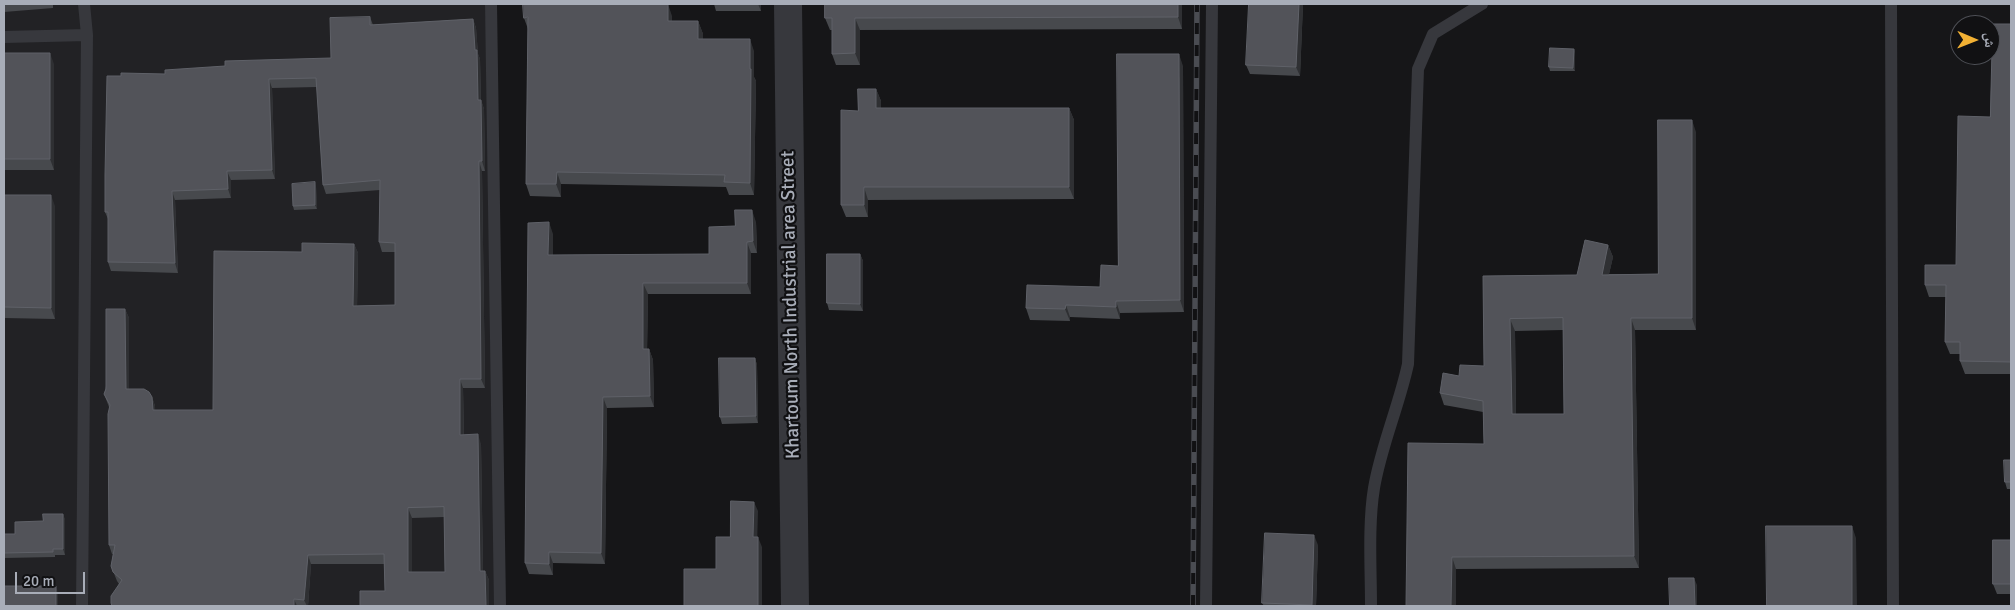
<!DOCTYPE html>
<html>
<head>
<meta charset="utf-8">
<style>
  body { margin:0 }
  #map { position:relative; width:2015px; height:610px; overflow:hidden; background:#161618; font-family:Signika,"Noto Naskh Arabic",sans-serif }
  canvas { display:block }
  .frame { position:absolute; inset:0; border:5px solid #a8adb8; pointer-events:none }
  .north { position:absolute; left:1950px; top:15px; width:50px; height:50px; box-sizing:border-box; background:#111113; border:1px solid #4d4f55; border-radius:50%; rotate:91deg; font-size:14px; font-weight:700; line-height:20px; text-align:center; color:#a8adb8 }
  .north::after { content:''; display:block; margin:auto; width:18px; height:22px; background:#f2b134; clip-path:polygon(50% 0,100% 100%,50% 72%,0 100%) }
  .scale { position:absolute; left:15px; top:572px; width:70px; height:22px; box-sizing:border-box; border:2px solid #a8adb8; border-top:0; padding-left:6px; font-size:15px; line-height:18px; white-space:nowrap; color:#a8adb8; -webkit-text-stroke:4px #111113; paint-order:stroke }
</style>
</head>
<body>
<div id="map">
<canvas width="2015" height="610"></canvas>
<div class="frame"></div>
<div class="north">ش</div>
<div class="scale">20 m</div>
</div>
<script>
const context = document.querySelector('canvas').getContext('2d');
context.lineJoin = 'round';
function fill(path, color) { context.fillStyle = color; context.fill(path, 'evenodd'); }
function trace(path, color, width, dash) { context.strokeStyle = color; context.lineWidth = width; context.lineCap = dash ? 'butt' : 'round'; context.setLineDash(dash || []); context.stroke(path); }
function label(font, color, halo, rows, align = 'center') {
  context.font = font + ' Signika,sans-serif'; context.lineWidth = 4.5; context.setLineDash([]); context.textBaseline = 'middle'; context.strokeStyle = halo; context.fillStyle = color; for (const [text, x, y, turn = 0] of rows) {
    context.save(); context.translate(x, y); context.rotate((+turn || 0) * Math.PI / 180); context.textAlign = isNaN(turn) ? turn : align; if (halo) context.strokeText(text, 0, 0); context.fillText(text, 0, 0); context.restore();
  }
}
const built = new Path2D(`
  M4 4H485L489 67 503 606H4Z`);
const service = new Path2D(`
  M491 4 500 606
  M1891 4 1893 606
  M4 37 87 35
  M82 606 87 35 84 4
  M1206 606 1212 4
  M1371 606C1371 569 1368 525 1374 488 1381 446 1399 406 1408 364L1418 69 1433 34 1482 4`);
const tertiary = new Path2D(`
  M788 4 795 606`);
const rail = new Path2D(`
  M1193 606 1197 4`);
const wall = new Path2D(`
  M4 4H53V8L4 12Z
  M714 4H761V11H716Z
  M825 4H1182V29L860 30V65H836L832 54V30H830L825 18Z
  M1249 4H1303L1300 76 1250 74 1246 65Z
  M672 16V21H698L703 34V39L754 51V77L756 81 754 195H729L726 187 561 184V197L530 196 526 184 528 29 524 18Z
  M370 17 373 25 473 19 476 28 478 54 480 59 481 100 484 109 485 171H482L485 388H463L464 435 481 444 483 571H485L489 580 385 591 384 564H311L308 606H112L111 603 119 584 117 581 111 566 113 554H112L109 545V407L104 394 125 309 129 318V389L152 397 155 406V410H213L302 252 354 244 358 253 357 306 395 305V252H382L379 242 380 190 326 194 323 185 317 87 272 88 275 179 231 180V198L175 200 178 273 111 271 108 262V219L105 212 165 74 225 66 331 58ZM444 517 445 572H412V518Z
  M2011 24V374H1965L1960 361V354H1950L1945 342 1946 297H1929L1925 285 1956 265Z
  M1574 49 1575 53V71H1550L1549 67Z
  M4 53 54 64V170H4Z
  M1183 66 1184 312 1120 313V319L1070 317V321L1030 320 1026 308 1100 287 1118 266Z
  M876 89 881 101V108H1069L1074 120V199L868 200V217H846L841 205 858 111Z
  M1696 132V330H1635L1639 568 1456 569 1406 606 1484 444 1483 412 1444 405 1440 393 1459 376 1484 366 1483 276 1577 275 1608 245 1613 257 1609 274H1658ZM1563 330 1564 414H1516L1515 331Z
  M316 186 317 209 294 210 293 206Z
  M4 195 55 206V319L4 318Z
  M756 222 757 253H751V294H648L647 349H649L653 360 654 407 607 408 605 564 553 563V575L529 574 525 563 553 234V255L709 254 735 226Z
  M860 254 863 261V311L829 310 827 303Z
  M755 358 757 365 758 423 722 424 720 417Z
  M2011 460V489H2007L2005 482Z
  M63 514 65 520V555H55V557L4 558V534H15L43 521Z
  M2011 540V594H1997L1993 584Z
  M1318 545 1316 606H1264L1262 603Z`);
const shadedWall = new Path2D(`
  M668 4 672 16V33L668 21Z
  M758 4H761V11Z
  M1178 4H1182V29L1178 17Z
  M1299 4H1303L1300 76 1296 67Z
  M855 18 860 30V65L855 53Z
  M473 19 476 28 478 54 480 59 481 109 478 100Z
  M698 21 703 34V52L698 39Z
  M750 39 754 51V77L756 81 754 195 750 183Z
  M1574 49 1575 53V71L1573 68Z
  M50 53 54 64V170L50 159Z
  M1179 54 1183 66 1184 312 1180 300Z
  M269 79 272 88 275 179 272 170Z
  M876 89 881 101V120L876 108Z
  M481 100 484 109 485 171 482 161Z
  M1069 108 1074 120V199L1069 187Z
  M1692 120 1696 132V330L1692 318Z
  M479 161 482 171 485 388 481 379Z
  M227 171 231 180V198L228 189Z
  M557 172 561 184V197L556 184Z
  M315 182 316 186 317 209 315 205Z
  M864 187 868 200V217L864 205Z
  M172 191 175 200 178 273 175 263Z
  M51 195 55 206V319L51 308Z
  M752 210 756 222 757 253 753 241Z
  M549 222 553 234V266L548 255Z
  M747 242 751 253V294L747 283Z
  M354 244 358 253 357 315 353 306Z
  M1608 245 1613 257 1606 287 1602 275Z
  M860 254 863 261V311L860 304Z
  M643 283 648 294 647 360 643 349Z
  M1116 301 1120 313V319L1116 307Z
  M1066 305 1070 317V321L1065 309Z
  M125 309 129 318V398L126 389Z
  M1631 318 1635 330 1639 568 1634 556Z
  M1510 319 1515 331 1516 426 1512 414Z
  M649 349 653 360 654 407 650 396Z
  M755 358 757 365 758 423 756 416Z
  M460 379 463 388 464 444 460 435Z
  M152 397 155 406 156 419 153 410Z
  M603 397 607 408 605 564 601 553Z
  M478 434 481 444 483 580 480 571Z
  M754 502 758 511 757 547 753 537Z
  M408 508 412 518V582L408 572Z
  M63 514 65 520V555L63 549Z
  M1852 526 1856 538 1857 606H1852Z
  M1314 535 1318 545 1316 606H1312Z
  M758 537 762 547V606H758Z
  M549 552 553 563V575L549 564Z
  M308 555 311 564 308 606H307L304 600Z
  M1452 557 1456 569V606H1451Z
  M485 571 489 580V606H486Z
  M1694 578 1697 585V606H1695Z
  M56 586 58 593V606H56Z
  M294 599 297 606H294Z`);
const building = new Path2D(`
  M523 4H668V21H698V39H750V69H751L750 183 724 182 725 175 557 172 556 184H526L528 17 524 18Z
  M825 4H1178V17L855 18V53L832 54V18H825Z
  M1249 4H1299L1296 67 1246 65Z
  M370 17V25L473 19 475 50H477L478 100H481L482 161H479L481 379H460V435L478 434 480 571H485L486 606H360V591H385L384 554 308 555 304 600 294 599V606H112L111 603V596L122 580 113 572 111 566 115 545H109L108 414 110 405 104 394 106 389V309H125L126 389H144L149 392 152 397 153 410H213L214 251 302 252V243L354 244 353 306 395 305V243L379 242 380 180 323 185 316 78 269 79 272 170 227 171 228 189 172 191 175 263 108 262V212H105V175L107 76H121V73L165 74V70L225 66V61L331 58 330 18ZM444 507 445 572H408V508Z
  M1993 24H2011V362L1960 361V342H1945L1946 285H1925V265H1956L1958 116 1990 117Z
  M1550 48 1574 49 1573 68 1549 67Z
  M4 53H50V159H4Z
  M1117 54H1179L1180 300 1116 301V307L1066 305 1065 309 1026 308 1027 285 1100 287 1101 265 1118 266Z
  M858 89H876V108H1069V187H864V205H841V110L858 111Z
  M1658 120H1692V318H1631L1634 556 1452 557 1451 606H1406L1408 443 1484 444 1483 401 1440 393 1443 373 1459 376 1460 365 1484 366 1483 276 1577 275 1585 240 1608 245 1602 275 1658 274ZM1563 318 1564 414H1512L1510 319Z
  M315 182V205L293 206 292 184Z
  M4 195H51V308L4 307Z
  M735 210H752L753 241 747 242V283H643V349H649L650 396 603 397 601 553 549 552V564L525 563 528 223 549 222 548 255 709 254V227L735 226Z
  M827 254H860V304L827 303Z
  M719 358H755L756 416 720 417Z
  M2004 460H2011V482H2005Z
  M731 501 754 502 753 537H758V606H684V569H716V537H730Z
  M43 514H63V549H53V552L4 553V534H15V522L43 521Z
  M1766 526H1852V606H1767Z
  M1265 533 1314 535 1312 605 1262 603Z
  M1993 540H2011V584H1993Z
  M1669 578H1694L1695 606H1670Z
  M4 586H56V606H4Z`);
const streetNames = [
  ["Khartoum North Industrial area Street",791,305,-91]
];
fill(built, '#222225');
trace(service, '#37383d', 12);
trace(tertiary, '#37383d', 28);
trace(rail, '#4a4c52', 5.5);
trace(rail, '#111113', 4, [11]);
fill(wall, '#47494d');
fill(shadedWall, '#2f3033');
fill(building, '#525359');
trace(building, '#5f6168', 1);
label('19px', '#a8adb8', '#111113', streetNames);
</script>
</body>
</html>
